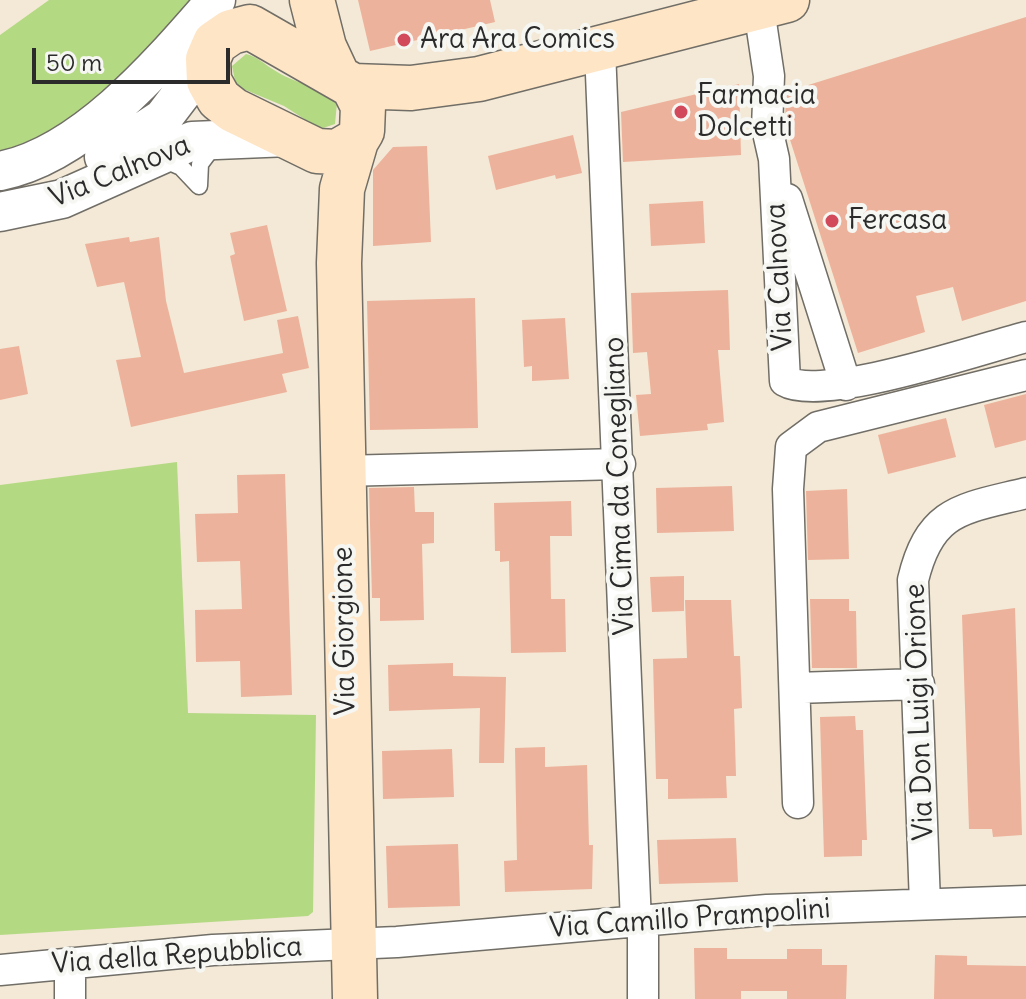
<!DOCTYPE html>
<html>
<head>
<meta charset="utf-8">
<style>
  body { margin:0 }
  #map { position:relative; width:1026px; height:999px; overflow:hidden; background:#f3e9d6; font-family:Delius,sans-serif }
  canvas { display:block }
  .scale { position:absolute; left:32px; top:48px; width:198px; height:36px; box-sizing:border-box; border:4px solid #2b2b2b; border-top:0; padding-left:10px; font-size:24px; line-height:28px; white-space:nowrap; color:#2b2b2b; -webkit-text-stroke:6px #f6f6f2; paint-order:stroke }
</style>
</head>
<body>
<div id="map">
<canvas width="1026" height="999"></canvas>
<div class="scale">50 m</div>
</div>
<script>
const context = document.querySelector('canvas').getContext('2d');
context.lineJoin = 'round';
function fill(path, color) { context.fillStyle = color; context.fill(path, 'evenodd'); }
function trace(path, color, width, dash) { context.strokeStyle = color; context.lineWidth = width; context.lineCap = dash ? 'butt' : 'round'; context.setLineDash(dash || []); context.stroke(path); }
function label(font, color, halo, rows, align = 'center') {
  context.font = font + ' Delius,sans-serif'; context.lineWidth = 8; context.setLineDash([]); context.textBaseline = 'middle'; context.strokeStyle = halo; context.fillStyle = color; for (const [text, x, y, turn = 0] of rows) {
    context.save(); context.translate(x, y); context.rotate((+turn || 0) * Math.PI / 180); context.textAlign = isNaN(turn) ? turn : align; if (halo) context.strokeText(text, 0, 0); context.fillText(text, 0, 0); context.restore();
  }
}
const green = new Path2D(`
  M49 0H194L107 96 74 124 0 154V35Z
  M246 54C258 57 264 64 274 70 293 83 320 86 337 103L335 124 320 129 284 106 236 86 232 66Z
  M177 462 188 713 316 715 313 912 308 916 0 935V485Z`);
const building = new Path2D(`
  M358 0H490L495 22 370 51Z
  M1026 17V301L962 321 953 287 916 296 925 332 858 353 785 124 786 92Z
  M739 84 741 155 623 162 621 112Z
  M573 135 582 173 556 179 555 175 496 190 488 156Z
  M427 146 431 242 373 246V170L393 147Z
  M703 201 705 243 651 246 649 204Z
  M267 225 287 311 244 321 230 256 235 254 230 233Z
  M129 237 130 242 159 237 166 301 184 373 283 353 277 320 298 316 309 368 282 374 287 392 131 427 116 360 141 357 124 282 97 287 85 244Z
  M728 290 730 350H718L724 422 707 424 708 430 640 436 636 395 651 394 647 352 633 353 631 293Z
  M475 298 478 428 370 430 367 301Z
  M565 318 569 379 532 381V366L524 367 522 320Z
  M19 346 28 394 0 400V349Z
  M1026 394V440L995 448 984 405Z
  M946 418 956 457 888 474 878 435Z
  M285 474 292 695 241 697 240 661 196 662 195 610 242 609 240 561 197 562 195 514 238 513 237 475Z
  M732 486 734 531 657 533 656 488Z
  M414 487 415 512H434V543L422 544 424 620 380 621V598H372L369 488Z
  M847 489 849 559 808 560 806 491Z
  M571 501 572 536H550L551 599H565L566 652 511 653 509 561 500 562V551H495L494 503Z
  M684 576V611L652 612 650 577Z
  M810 599H849V611H856L857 668H812Z
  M685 600H731L734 656H740L742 708 734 709 736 776H726L727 798 668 799V779H656L653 659 687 658Z
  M1015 608 1022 835 993 837 992 829H969L962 615Z
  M453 663V676L506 677 504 763H479L480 708 389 711 388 665Z
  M855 716 856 730H863L867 840H862V856L824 857 820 717Z
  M545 747V767L587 765 589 845H593L592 889 505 892 504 861 517 860 515 748Z
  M452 749 454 797 383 799 382 751Z
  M736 838 738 882 659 884 657 840Z
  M458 844 460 906 388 908 386 846Z
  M694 948H727V959H787V949H822V965H847L846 999H787V991H741V999H695Z
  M935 955 967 956V965L1026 966V999H934Z`);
const service = new Path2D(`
  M160 158 181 167 199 186 200 164 215 144`);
const minor = new Path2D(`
  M759 9 769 76 767 128 774 159 785 381C822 403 980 349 1026 337
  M600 50 636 923
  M787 199 846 385
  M341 471 620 464
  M796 688 919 684
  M798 803 788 489 791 447 818 427 1026 375
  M925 904 913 580C930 509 962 509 1026 493
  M70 963V999
  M0 970 213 950 397 942 767 910 1026 901
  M643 999V922`);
const tertiary = new Path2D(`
  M104 157 163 118 208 59
  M0 171C84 155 162 62 216 0
  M0 212 62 199 192 141 289 137`);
const secondary = new Path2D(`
  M312 0 324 47 338 77
  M250 27 353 86 363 106 362 131 356 141 337 152 317 151 233 110 219 99 209 81 208 59 215 43 231 32Z
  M353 86 411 88 479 79 787 0
  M355 999 339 263 342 189 356 141`);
const markers = [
  [404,40,8,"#d1495b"],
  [681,112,8,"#d1495b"],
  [832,221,8,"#d1495b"]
];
const poiNames = [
  ["Ara Ara Comics",420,40],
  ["Farmacia",697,96],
  ["Dolcetti",697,128],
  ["Fercasa",848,221]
];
const streetNames = [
  ["Via Calnova",120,172,-22],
  ["Via Calnova",780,277,-93],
  ["Via Cima da Conegliano",620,486,-92],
  ["Via Giorgione",345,631,-91],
  ["Via Don Luigi Orione",920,712,-92],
  ["Via Camillo Prampolini",690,919,-4],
  ["Via della Repubblica",177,956,-4]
];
fill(green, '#b4d983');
fill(building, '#edb29b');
trace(service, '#716e67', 19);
trace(minor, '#716e67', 33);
trace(tertiary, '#716e67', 41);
trace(secondary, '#716e67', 47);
trace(service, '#fff', 16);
trace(minor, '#fff', 30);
trace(tertiary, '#fff', 38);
trace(secondary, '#fee5c5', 44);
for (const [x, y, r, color] of markers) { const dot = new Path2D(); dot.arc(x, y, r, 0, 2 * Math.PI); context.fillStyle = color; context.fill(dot); trace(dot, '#f6f6f2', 3); }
label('28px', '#2b2b2b', '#f6f6f2', poiNames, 'left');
label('28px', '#2b2b2b', '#f6f6f2', streetNames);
</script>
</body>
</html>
